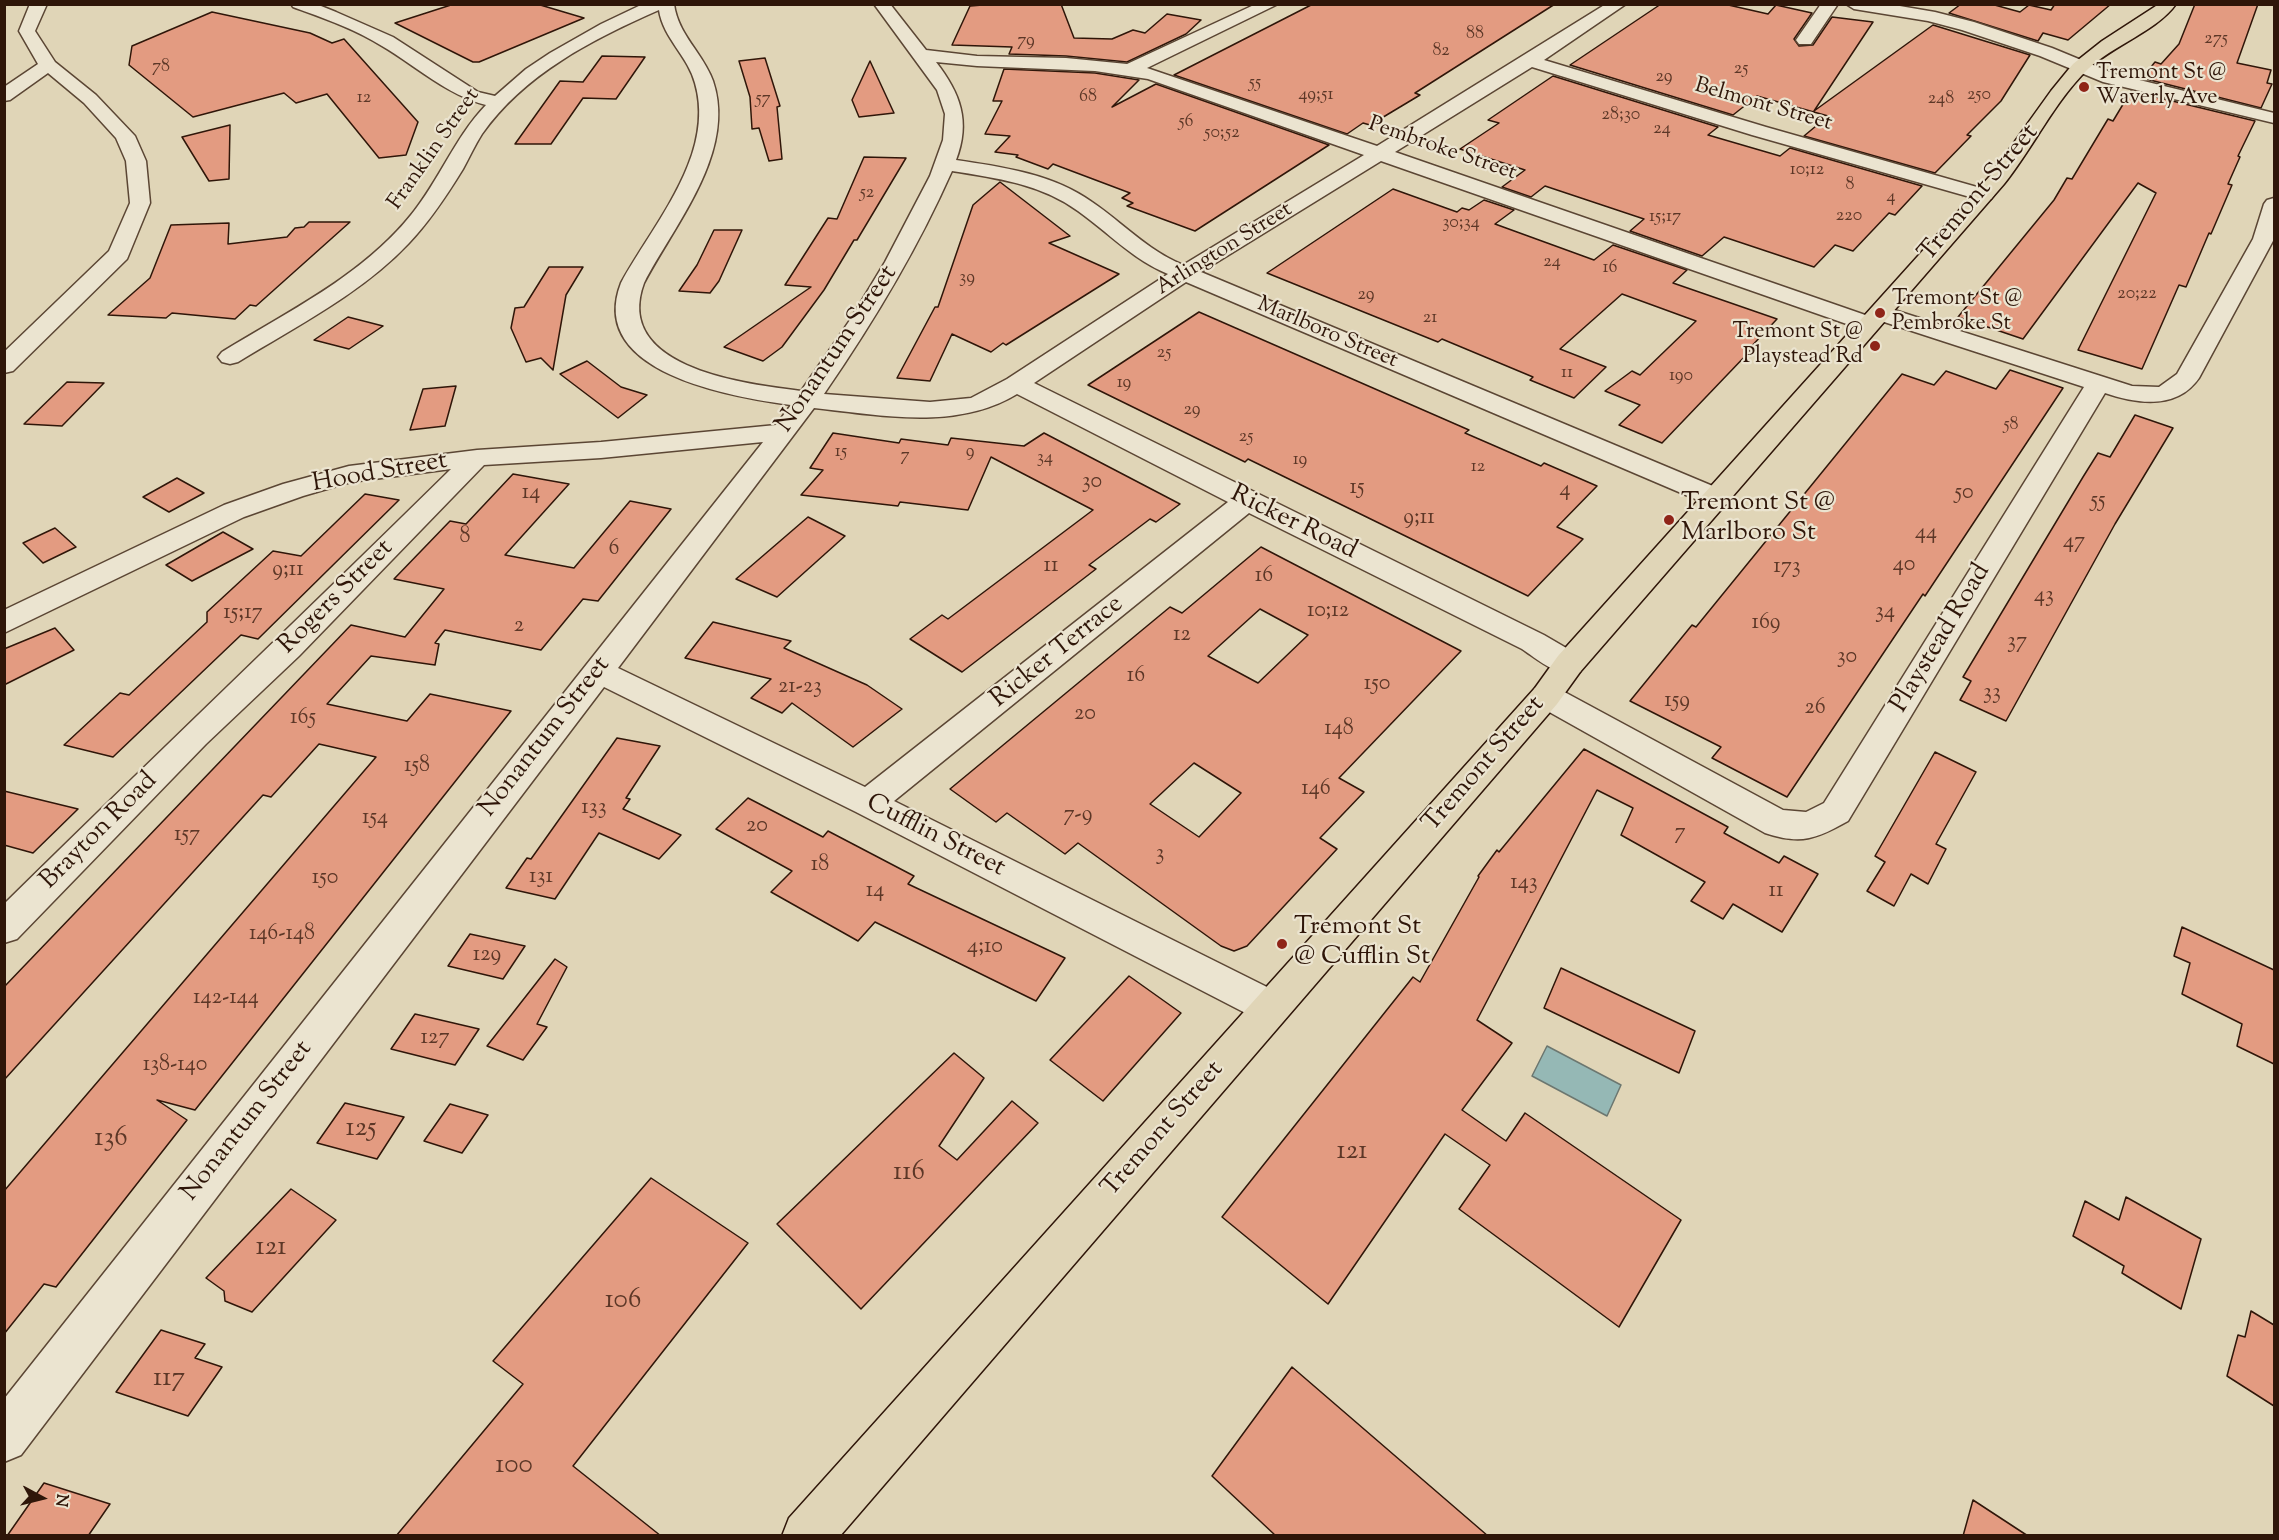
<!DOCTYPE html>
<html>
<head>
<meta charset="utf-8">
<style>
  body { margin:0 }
  #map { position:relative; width:2279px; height:1540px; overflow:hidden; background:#e0d5b7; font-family:"Sorts Mill Goudy",serif }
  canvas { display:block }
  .frame { position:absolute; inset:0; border:6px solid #2f1609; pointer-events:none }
  .north { position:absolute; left:12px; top:1468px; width:60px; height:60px; -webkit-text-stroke:4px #ebe4d0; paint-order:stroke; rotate:97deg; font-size:16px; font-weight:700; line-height:24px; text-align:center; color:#2f1609 }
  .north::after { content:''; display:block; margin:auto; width:21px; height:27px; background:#2f1609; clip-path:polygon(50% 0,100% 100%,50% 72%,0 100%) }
</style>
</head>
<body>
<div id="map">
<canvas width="2279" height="1540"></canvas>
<div class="frame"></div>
<div class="north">N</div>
</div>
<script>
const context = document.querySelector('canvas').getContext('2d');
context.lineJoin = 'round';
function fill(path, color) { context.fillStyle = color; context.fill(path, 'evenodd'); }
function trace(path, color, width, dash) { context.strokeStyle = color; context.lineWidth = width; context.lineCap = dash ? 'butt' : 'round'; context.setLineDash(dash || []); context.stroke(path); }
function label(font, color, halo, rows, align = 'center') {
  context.font = font + ' "Sorts Mill Goudy",serif'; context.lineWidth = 4.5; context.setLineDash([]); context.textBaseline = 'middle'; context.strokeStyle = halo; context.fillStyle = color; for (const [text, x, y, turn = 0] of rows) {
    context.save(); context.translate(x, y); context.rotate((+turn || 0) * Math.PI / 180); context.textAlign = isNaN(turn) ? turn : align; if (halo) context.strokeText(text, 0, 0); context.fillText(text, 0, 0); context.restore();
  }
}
const water = new Path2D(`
  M1547 1046 1621 1085 1607 1116 1532 1076Z`);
const building = new Path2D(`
  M454 4H537L584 18 479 62H473L395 23Z
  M995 4H1061L1074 38 1112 39 1133 30 1145 33 1167 14 1201 20 1186 34 1127 62 1066 56 1009 54 1012 47 952 45 970 6Z
  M1313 4H1555L1415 93 1420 95 1370 125 1363 123 1347 134 1174 75Z
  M1661 4H1724L1768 14 1776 5 1812 13 1794 39 1799 46 1813 45 1832 17 1873 22 1814 111 1933 25 2030 55 2001 101 1967 135 1971 136 1935 173 1804 136 1828 116 1757 96 1733 115 1570 65Z
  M1961 4H1991L2020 12 2029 5 2051 10 2055 4H2111L2068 40 2043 33 2038 41 1949 13Z
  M2195 4H2258L2237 63 2271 70 2267 83 2272 84 2261 108 2142 78 2155 62 2161 64 2179 44Z
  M212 12 310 33 332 43 344 39 418 122 406 155 379 158 327 94 296 103 284 93 193 117 129 65 132 46Z
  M602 56 645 57 616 99 583 98 551 144H515L560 81 583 82Z
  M765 58 780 106 777 107 782 159 769 161 759 128 752 129 750 97 739 61Z
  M870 61 894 113 859 117 852 100Z
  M1004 69 1095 73 1139 80 1112 107 1156 84 1329 145 1195 231 1127 206 1133 203 1122 198 1130 193 1053 164 1048 169 1016 157 1018 155 995 152 1010 136 985 134 1002 101H993Z
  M1553 76 1718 127 1708 135 1780 156 1790 148 1922 186 1895 215 1889 213 1853 251 1835 245 1814 267 1724 237 1702 256 1630 231 1644 219 1545 186 1531 197 1502 187 1525 170 1460 149 1499 123 1488 120Z
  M2131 91 2255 121 2238 156 2240 157 2228 184 2232 185 2211 234 2209 233 2186 287 2179 285 2142 369 2078 350 2156 193 2138 183 2023 339 1958 317 2054 200 2067 178 2072 179 2108 119 2113 121Z
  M230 125 229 179 209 181 182 137Z
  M864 157 906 158 857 240H854L824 290 782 347 763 361 724 347 811 287 785 285 828 218 837 219Z
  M1000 182 1070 236 1049 243 1119 274 1006 345 1003 343 991 352 952 334 930 381 897 378 935 307H938L973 205Z
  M1393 189 1457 212 1462 208 1469 210 1484 200 1514 210 1495 224 1594 260 1613 245 1687 270 1673 283 1777 319 1748 350 1750 351 1662 443 1619 425 1640 405 1605 391 1632 371 1640 375 1696 321 1622 294 1560 349 1606 367 1574 398 1530 380 1533 377 1442 339 1438 342 1267 273Z
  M309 222H350L256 306 250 305 235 319 172 313 166 318 108 315 150 278 171 225 229 223 228 244 287 237 295 228 304 227Z
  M714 230H742L719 281 710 293 679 291 697 265Z
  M549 267H583L566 295 553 370 541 358 526 362 511 328 515 308 524 307Z
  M1199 312 1469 430 1465 433 1541 466 1544 463 1597 486 1557 527 1583 539 1528 596 1248 459 1245 462 1088 385Z
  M348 317 383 326 349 349 314 340Z
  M587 361 621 387 647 395 618 418 560 374Z
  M2010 370 2063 388 1925 596 1923 594 1787 797 1712 758 1721 747 1630 701 1692 625 1696 627 1902 374 1934 385 1946 371 1996 389Z
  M67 382 104 383 62 426 24 424Z
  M456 386 445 426 410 430 423 389Z
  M2135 415 2173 428 2115 524 2006 721 1960 700 1971 681 1963 677 2083 477 2098 453 2110 457Z
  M833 433 899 443 901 439 948 445 951 438 1024 446 1044 433 1180 504 1156 522 1150 519 1089 565 1096 569 962 672 910 639 942 615 948 619 1093 510 991 457 968 510 900 502 898 506 801 495 823 470 810 468Z
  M513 474 569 484 505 555 574 568 630 501 671 509 598 601 583 599 541 650 445 630 435 643 439 644 435 665 371 656 327 704 407 721 430 694 511 711 195 1110 157 1100 187 1120 56 1287 44 1284 4 1334V1191L376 757 319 744 271 797 263 795 4 1080V987L351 625 405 637 444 589 394 579 450 521 466 524Z
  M177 478 204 493 169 512 143 497Z
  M365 494 399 500 258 639 241 635 113 757 64 745 120 693 129 695 207 622V612L273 551 301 556Z
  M808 517 845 536 777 597 736 579Z
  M55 528 76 547 43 563 23 543Z
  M223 532 253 549 192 581 166 565Z
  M1261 547 1461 651 1339 778 1364 792 1320 838 1337 849 1247 946 1234 951 1221 946 1078 843 1065 854 1007 813 996 822 950 789 1170 607 1182 613ZM1260 609 1308 635 1258 683 1208 656ZM1194 763 1241 793 1199 837 1150 804Z
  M713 622 791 641 784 648 867 685 902 709 853 747 792 703 782 713 751 698 771 679 685 658Z
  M55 628 74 650 4 685V649Z
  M617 738 660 746 626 798 630 799 623 809 681 835 659 859 599 833 555 899 506 888 527 858 531 859Z
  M1584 749 1728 827 1724 833 1779 863 1784 856 1818 874 1782 932 1733 904 1723 919 1691 901 1705 882 1621 835 1633 808 1597 790 1477 1020 1512 1043 1462 1110 1506 1141 1525 1113 1681 1220 1619 1327 1459 1209 1490 1165 1445 1134 1328 1304 1222 1217 1413 977 1420 982 1479 877 1478 876 1497 850 1499 852Z
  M1935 752 1976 772 1936 844 1946 849 1928 884 1911 874 1894 906 1867 891 1885 862 1875 856Z
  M4 791 78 809 33 853 4 845Z
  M748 798 823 837 828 831 914 876 908 884 1065 958 1036 1001 875 922 858 941 771 892 792 871 716 829Z
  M2182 927 2274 970V1064L2237 1046 2242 1024 2182 994 2190 963 2174 956Z
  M470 934 525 946 503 979 448 966Z
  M555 959 567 967 537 1024 547 1027 523 1060 487 1046Z
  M1561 968 1695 1031 1679 1073 1544 1008Z
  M1129 976 1181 1013 1103 1101 1050 1060Z
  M415 1014 479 1029 455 1065 391 1049Z
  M954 1053 984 1078 939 1146 957 1160 1012 1101 1038 1123 861 1309 777 1224Z
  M345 1103 404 1117 377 1159 317 1143Z
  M450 1104 488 1115 462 1153 424 1141Z
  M651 1178 748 1243 573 1466 661 1536H396L523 1384 493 1361Z
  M291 1189 336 1220 252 1312 225 1301 224 1291 206 1278Z
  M2126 1197 2201 1239 2181 1309 2122 1273 2124 1266 2073 1236 2085 1201 2119 1220Z
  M2251 1311 2274 1325V1406L2227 1376 2238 1335 2245 1337Z
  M161 1330 205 1344 195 1358 222 1367 188 1416 116 1392Z
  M1292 1367 1488 1536H1276L1212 1476Z
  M44 1483 110 1504 88 1536H7Z
  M1973 1500 2028 1536H1963Z`);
const minor = new Path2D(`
  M30 4H47L35 31 55 62 96 95 135 136 146 161 150 203 127 259 13 371 4 373V352L109 251 130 203 126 161 116 138 84 103 48 73 10 100 4 101V87L38 64 19 31Z
  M291 4H316L336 12 393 37 478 92 495 96 526 69 550 53 601 24 643 4H674C678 35 703 53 713 81 737 152 674 225 644 283 613 366 739 383 794 390L801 391 850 320 885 262 930 176 943 140 945 114 937 90 874 4H890L926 50 977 56 1066 58 1127 64 1256 4H1278L1147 68 1377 146 1606 4H1626L1544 60 1766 127 1991 191 1994 195 1991 199H1977L1752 135 1532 67 1395 152 1871 317 1868 313 1872 308 1880 306 1888 308 2132 386 2159 387 2177 374 2253 239 2264 204 2267 200 2274 198V239L2199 378C2177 410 2137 404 2105 393L1848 821C1816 839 1801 845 1765 833L1535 704 1530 696 1535 688 1546 685 1557 688 1783 810 1806 812 1824 803 2084 387 1878 320 1881 324 1877 329 1869 331 1861 329 1381 161 1201 272 1727 492 1731 498 1727 504 1717 506 1707 504 1186 282 1034 383 1544 635 1580 656 1584 664 1580 672C1558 678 1540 661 1522 649L1249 513 894 801 1283 995 1289 1007 1283 1019 1270 1024 1257 1019 856 812 604 687 21 1455 4 1462V1399L763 442 601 458 484 465 299 656 206 744 17 939 4 943V904C152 758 303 615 451 469L351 482 303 496 244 517 4 633V610L224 505 283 484 349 466 477 450 601 442 776 425 791 405C732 397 586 373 621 283 653 224 716 155 695 83 688 56 663 38 659 10 593 39 524 74 482 134 475 145 469 158 463 169 447 195 430 221 409 243 362 293 297 326 238 362L230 364 222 362 218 357 222 352C287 312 362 276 411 215 439 181 455 137 486 105 447 95 416 66 382 46 355 29 323 18 293 7ZM936 62 977 66 1095 71 1148 79 1364 155 1183 265C1147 250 1123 223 1092 202 1053 174 1003 167 956 160 971 121 960 93 936 62ZM952 171C996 178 1041 184 1078 211 1109 233 1132 259 1168 274L1007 379 971 398 930 402 824 394C873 323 917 250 952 171ZM1017 394 1228 502 865 787 618 668 814 408C881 415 956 431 1017 394Z
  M1821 4H1838L1811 44H1799L1796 40Z
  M1846 4H1888L1935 12 1974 22 2052 48 2115 74 2274 113V123L2103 82 2040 56 1962 30 1928 21 1854 9Z`);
const major = new Path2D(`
  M2159 4H2176C2158 30 2112 46 2088 69 2054 102 2033 148 2004 184L1580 672 1557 704 840 1536H782L789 1518 1535 688 1558 656 1990 176 2051 91 2073 64 2102 41Z`);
const markers = [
  [2084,87,6,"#8f2418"],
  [1880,313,6,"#8f2418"],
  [1875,346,6,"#8f2418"],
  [1669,520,6,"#8f2418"],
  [1282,944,6,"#8f2418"]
];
const farNumbernames = [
  ["88",1475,35],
  ["275",2216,40],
  ["79",1026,42],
  ["82",1441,52],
  ["78",161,68],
  ["25",1741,70],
  ["29",1664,78],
  ["55",1255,84],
  ["49;51",1316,96],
  ["250",1979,96],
  ["68",1088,98],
  ["12",364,99],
  ["57",763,100],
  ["248",1941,100],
  ["28;30",1621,116],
  ["56",1186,123],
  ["24",1662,130],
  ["50;52",1222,134],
  ["10;12",1807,171],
  ["8",1850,186],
  ["52",867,194],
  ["4",1891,198],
  ["220",1849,217],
  ["15;17",1665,218],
  ["30;34",1461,224],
  ["24",1552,263],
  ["16",1610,269],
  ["39",967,279],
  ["20;22",2137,295],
  ["29",1366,296],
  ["21",1430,319],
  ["25",1164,354],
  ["11",1567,374],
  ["190",1681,377],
  ["19",1124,384],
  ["29",1192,411],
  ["58",2011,426],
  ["25",1246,438],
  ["15",841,453],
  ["9",970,453],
  ["7",905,457],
  ["34",1045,459],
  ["19",1300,461],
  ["12",1478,468]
];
const farPoinames = [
  ["Tremont St @",2096,74],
  ["Waverly Ave",2096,99],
  ["Tremont St @",1892,300],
  ["Pembroke St",1892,325],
  ["Tremont St @",1863,333,"right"],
  ["Playstead Rd",1863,358,"right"]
];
const farStreetnames = [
  ["Belmont Street",1763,106,16],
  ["Franklin Street",435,150,-55],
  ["Pembroke Street",1442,150,19],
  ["Arlington Street",1225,250,-32],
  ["Marlboro Street",1327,334,23]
];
const numberNames = [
  ["30",1092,483],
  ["15",1357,489],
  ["4",1565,491],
  ["14",531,494],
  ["50",1964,494],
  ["55",2098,502],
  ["9;11",1419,519],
  ["44",1926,534],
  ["8",465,538],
  ["47",2074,543],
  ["6",614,550],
  ["40",1904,566],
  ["11",1051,567],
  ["173",1787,568],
  ["9;11",288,571],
  ["16",1264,577],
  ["43",2044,597],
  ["10;12",1328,612],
  ["34",1885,613],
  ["15;17",243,614],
  ["169",1766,624],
  ["2",519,627],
  ["12",1182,636],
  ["37",2017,643],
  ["30",1847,658],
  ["16",1136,677],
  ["150",1377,685],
  ["21-23",800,688],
  ["33",1992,694],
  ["159",1677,702],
  ["26",1815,709],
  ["20",1085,715],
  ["165",303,719],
  ["148",1339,730],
  ["158",417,767],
  ["146",1316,790],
  ["133",594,809],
  ["7-9",1078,816],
  ["154",375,819],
  ["20",757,827],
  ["7",1680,834],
  ["157",187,836],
  ["3",1160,855],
  ["18",820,866],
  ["131",541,878],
  ["150",325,879],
  ["143",1524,884],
  ["14",875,892],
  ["11",1776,892],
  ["146-148",282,935],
  ["4;10",985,948],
  ["129",487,956],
  ["142-144",226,999],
  ["127",435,1039],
  ["138-140",175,1066]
];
const streetNames = [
  ["Tremont Street",1980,194,-50],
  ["Nonantum Street",838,350,-56],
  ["Hood Street",380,474,-10],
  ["Ricker Road",1293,524,26],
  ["Rogers Street",337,598,-45],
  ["Playstead Road",1942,639,-59],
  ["Ricker Terrace",1058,653,-39],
  ["Nonantum Street",546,738,-52],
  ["Tremont Street",1485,765,-49],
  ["Brayton Road",100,832,-45],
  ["Cufflin Street",935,837,27],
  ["Nonantum Street",248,1122,-52],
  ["Tremont Street",1164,1130,-49]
];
const poiNames = [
  ["Tremont St @",1681,505],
  ["Marlboro St",1681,535],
  ["Tremont St",1294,929],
  ["@ Cufflin St",1294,959]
];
const nearNumbernames = [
  ["125",361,1130],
  ["136",111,1140],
  ["121",1352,1153],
  ["116",909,1174],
  ["121",271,1249],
  ["106",623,1302],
  ["117",169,1380],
  ["100",514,1467]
];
fill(water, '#95b8b5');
trace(water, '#6c7770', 1.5);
fill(building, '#e39b81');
trace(building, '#2f1609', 1.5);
trace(minor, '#5b4634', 3);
trace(major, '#2f1609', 3);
fill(minor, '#ebe4d0');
fill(major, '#e0d5b7');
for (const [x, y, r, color] of markers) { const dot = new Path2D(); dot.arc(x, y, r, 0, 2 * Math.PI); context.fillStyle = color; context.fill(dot); trace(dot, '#ebe4d0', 2); }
label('18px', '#5c3727', null, farNumbernames);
label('22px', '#2f1609', '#ebe4d0', farPoinames, 'left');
label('22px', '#2f1609', '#ebe4d0', farStreetnames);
label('22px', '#5c3727', null, numberNames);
label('26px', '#2f1609', '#ebe4d0', streetNames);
label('26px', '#2f1609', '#ebe4d0', poiNames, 'left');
label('27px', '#5c3727', null, nearNumbernames);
</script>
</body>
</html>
